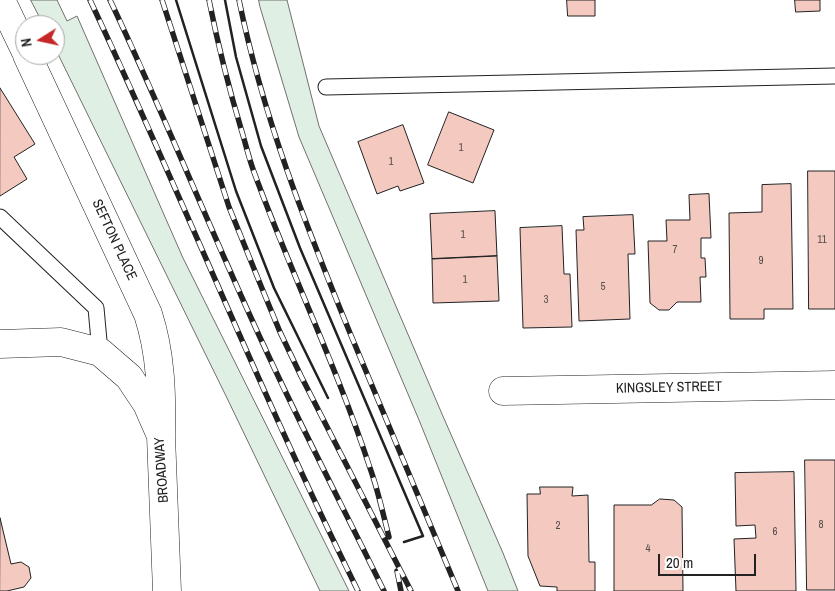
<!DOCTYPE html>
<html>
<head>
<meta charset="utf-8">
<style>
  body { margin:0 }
  #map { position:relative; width:835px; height:591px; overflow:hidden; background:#fff; font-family:"Archivo Narrow",sans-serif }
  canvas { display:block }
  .north { position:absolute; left:15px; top:15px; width:50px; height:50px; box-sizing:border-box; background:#fff; border:1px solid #a7a7a7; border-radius:50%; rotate:260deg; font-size:14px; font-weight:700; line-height:20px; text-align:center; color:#222 }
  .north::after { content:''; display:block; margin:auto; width:18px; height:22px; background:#c62828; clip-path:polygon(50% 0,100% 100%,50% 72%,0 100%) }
  .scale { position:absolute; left:658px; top:554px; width:98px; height:22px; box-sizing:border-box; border:2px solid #222; border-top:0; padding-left:6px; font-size:15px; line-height:18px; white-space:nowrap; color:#222; -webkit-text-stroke:4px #fff; paint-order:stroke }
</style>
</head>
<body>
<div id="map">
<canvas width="835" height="591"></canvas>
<div class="north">N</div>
<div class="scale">20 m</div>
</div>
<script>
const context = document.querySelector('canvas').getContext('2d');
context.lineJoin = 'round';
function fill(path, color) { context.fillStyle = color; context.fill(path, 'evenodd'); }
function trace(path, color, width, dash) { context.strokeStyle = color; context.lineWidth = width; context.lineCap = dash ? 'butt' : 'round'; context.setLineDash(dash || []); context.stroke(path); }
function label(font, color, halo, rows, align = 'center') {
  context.font = font + ' "Archivo Narrow",sans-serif'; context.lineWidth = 4; context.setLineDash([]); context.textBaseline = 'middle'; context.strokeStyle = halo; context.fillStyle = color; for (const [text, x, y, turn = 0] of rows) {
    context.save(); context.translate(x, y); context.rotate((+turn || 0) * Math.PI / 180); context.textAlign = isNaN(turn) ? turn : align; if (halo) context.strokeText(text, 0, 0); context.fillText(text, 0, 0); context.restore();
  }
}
const green = new Path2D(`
  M31 0H57L67 21 77 16 183 258 349 591H320L226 396 55 48V25H44Z
  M259 0H287L319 126 442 414 503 553 518 591H488L419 420 299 137 260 7Z`);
const building = new Path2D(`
  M567 0H595V16H568Z
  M795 0H820V11L796 12Z
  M0 88 35 144 14 157 27 179 0 196Z
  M449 112 494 130 473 183 428 165Z
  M403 125 424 183 400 191 398 186 377 194 358 142Z
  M808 171H835V309H809Z
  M791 184 793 309H764V319H730L729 213 762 212V185Z
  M709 194 711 238H701V258H705L706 277H700L701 302H677L669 310H659L650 303 648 241H667L666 220H690L689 195Z
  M495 211 497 256 432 259 430 214Z
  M633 215 635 254H628L630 319 579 321 576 230H584L583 217Z
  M562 226 564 274H570L572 327 523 328 520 228Z
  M497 256 499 301 433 303 432 259Z
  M805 460H835V590H807Z
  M794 472 796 591H736L734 539 756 538 755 525 736 526 735 473Z
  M540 487H573L572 496 588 495 589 562H595V591H557V587L540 586 528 556 527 494H540Z
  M660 499 674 500 682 507 683 591H614V505H651Z
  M0 518 11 564 21 562 29 567 31 578 24 587 7 591H0Z`);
const service = new Path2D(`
  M326 87 835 76
  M0 217 96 308 100 352`);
const minor = new Path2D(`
  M1 0 25 50
  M27 55 148 314C161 354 162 395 161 436
  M0 344 61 342 100 352 129 377 147 404 161 436 167 591
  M503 391 835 385`);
const rail = new Path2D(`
  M90 0C182 196 262 397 358 591
  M110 0C164 114 211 232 264 346 302 429 344 509 384 591
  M162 0 229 207 261 286 280 332 301 376 411 591
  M209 0C218 45 229 89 242 132 246 145 249 159 254 172 290 271 337 367 370 468 378 490 383 514 389 537
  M239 0C263 117 305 223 350 333 386 419 422 505 458 591
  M397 571 401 591`);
const wall = new Path2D(`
  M176 0 236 191 274 288 328 398
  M225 0 236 57 261 146 300 248 423 536 404 542`);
const numberNames = [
  ["1",461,148],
  ["1",391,162],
  ["1",463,235],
  ["11",822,240],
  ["7",675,250],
  ["9",761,261],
  ["1",465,280],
  ["5",603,287],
  ["3",546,300],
  ["8",821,525],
  ["2",558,526],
  ["6",775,532],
  ["4",648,549]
];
const streetNames = [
  ["SEFTON PLACE",114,240,65],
  ["KINGSLEY STREET",669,388,-1],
  ["BROADWAY",162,470,-94]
];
fill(green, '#e0efe3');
trace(green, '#6f6f6f', 1);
fill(building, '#f3c9c0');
trace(building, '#222', 1);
trace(service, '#222', 17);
trace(minor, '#222', 29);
trace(service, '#fff', 15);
trace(minor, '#fff', 28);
trace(rail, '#222', 5.5);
trace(rail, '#fff', 4, [11]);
trace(wall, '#222', 2.5);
label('11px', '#564c4a', null, numberNames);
label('14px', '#222', '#fff', streetNames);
</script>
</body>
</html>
